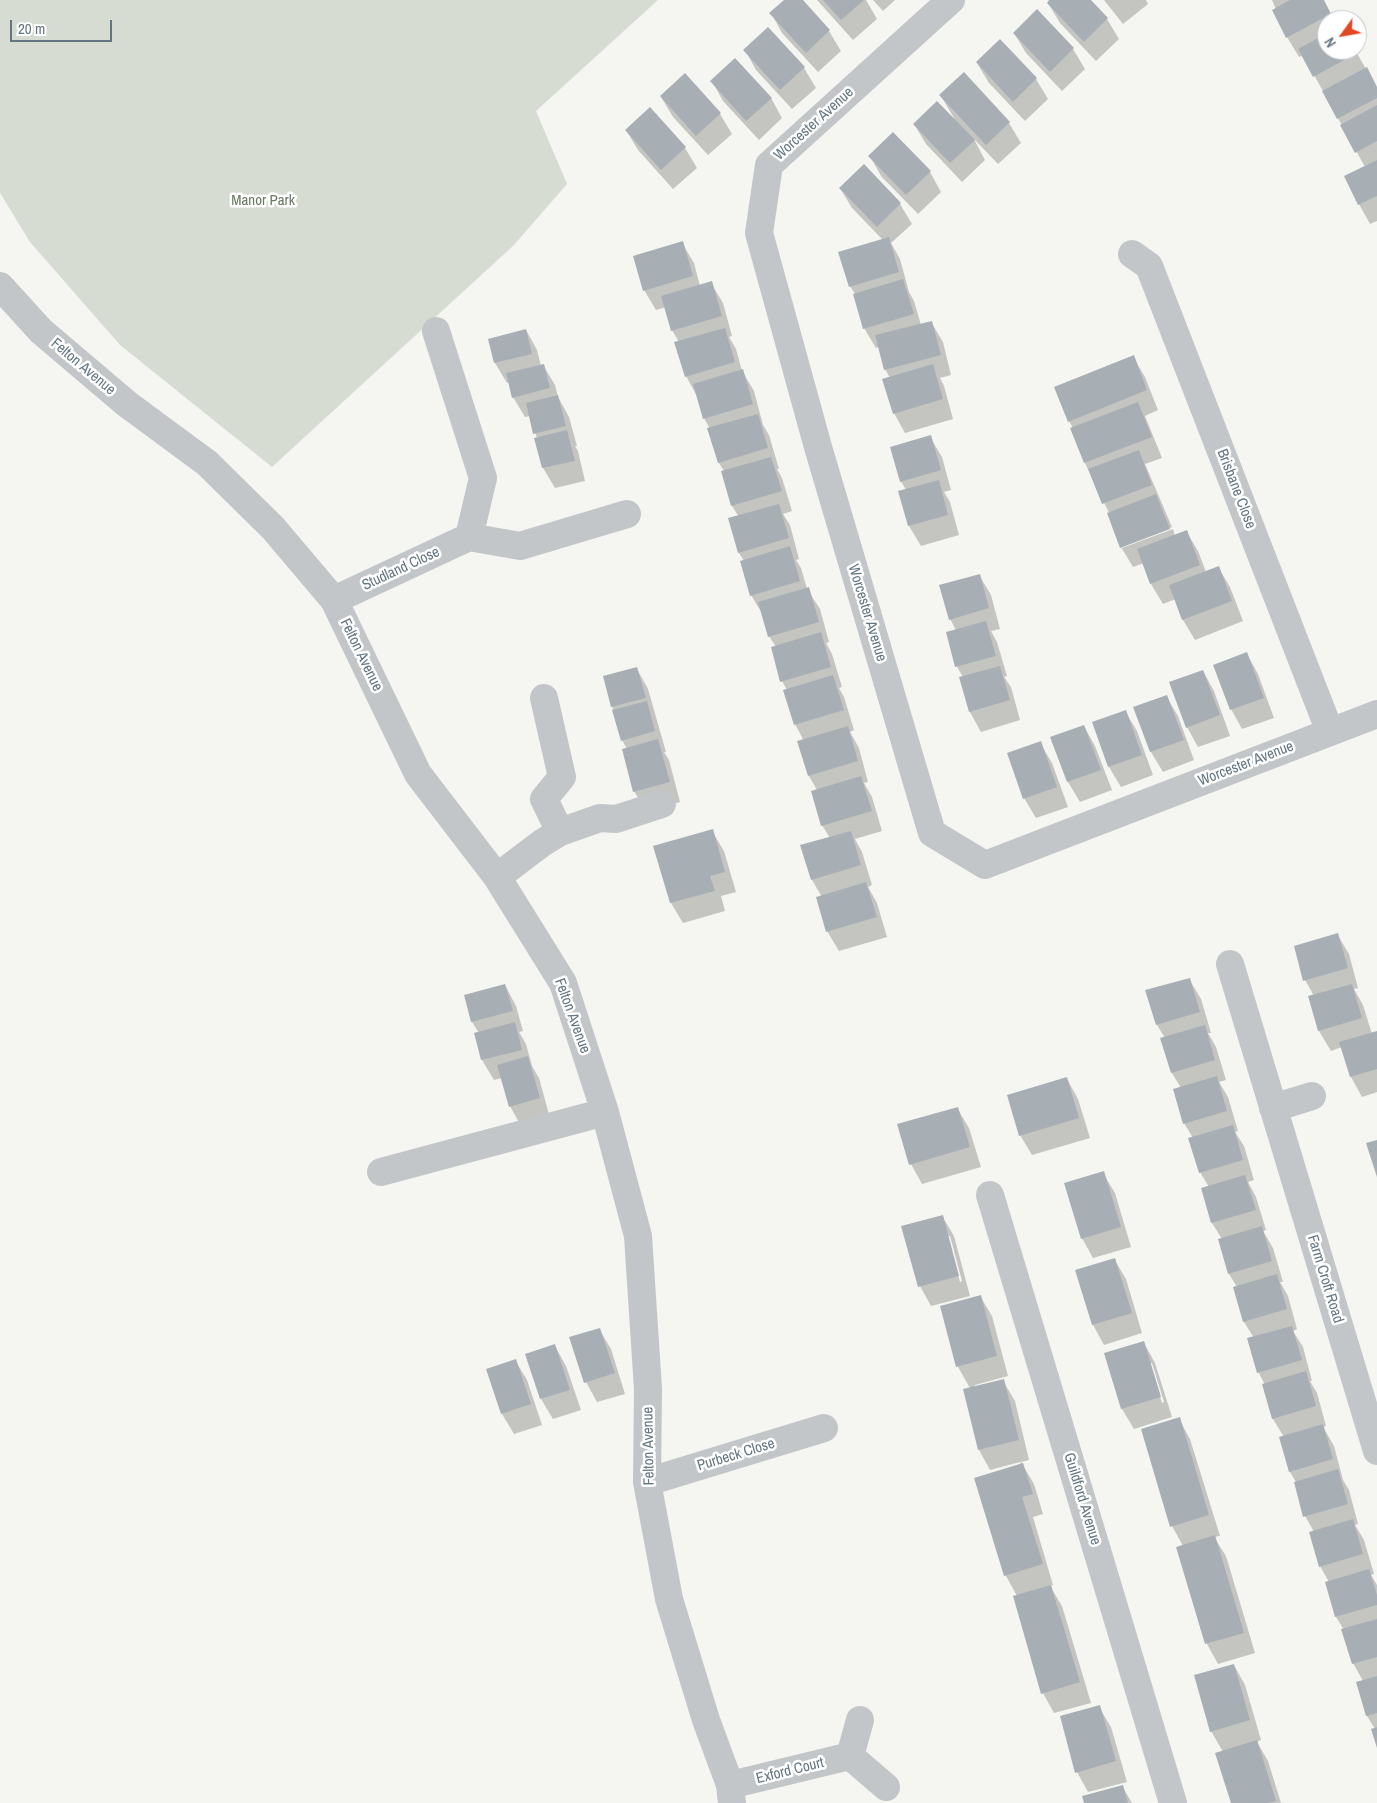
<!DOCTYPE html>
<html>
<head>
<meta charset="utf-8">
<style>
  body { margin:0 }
  #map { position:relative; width:1377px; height:1803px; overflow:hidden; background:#f5f5f1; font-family:"Archivo Narrow",sans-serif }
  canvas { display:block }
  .north { position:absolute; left:1317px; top:10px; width:50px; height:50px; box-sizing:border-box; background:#fff; border:1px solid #c1c8cd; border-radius:50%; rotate:238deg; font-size:14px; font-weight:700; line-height:20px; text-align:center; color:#647682 }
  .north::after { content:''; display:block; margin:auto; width:18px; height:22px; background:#e24823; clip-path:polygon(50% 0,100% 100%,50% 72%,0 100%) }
  .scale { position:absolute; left:10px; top:20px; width:102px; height:22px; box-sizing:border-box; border:2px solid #647682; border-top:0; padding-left:6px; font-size:15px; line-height:18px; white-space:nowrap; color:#647682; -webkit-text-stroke:4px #fff; paint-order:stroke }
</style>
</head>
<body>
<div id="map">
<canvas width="1377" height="1803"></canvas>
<div class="north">N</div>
<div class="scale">20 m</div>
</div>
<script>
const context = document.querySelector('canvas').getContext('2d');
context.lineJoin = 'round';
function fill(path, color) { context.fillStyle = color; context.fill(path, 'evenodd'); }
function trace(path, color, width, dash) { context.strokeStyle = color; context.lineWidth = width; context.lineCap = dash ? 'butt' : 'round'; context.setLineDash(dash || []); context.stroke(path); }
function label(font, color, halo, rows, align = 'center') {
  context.font = font + ' "Archivo Narrow",sans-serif'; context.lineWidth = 5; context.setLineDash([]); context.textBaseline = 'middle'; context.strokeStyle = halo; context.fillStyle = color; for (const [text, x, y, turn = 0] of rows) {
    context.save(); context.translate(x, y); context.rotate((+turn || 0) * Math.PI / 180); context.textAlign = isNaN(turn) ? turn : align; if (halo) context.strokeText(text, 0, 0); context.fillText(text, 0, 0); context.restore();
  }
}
const green = new Path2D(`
  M0 0H658L536 111 567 184 514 245 272 467 120 345 30 242 0 193Z`);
const shadow = new Path2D(`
  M785 0H802L829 31 841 51 818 72 782 33 771 13Z
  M817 0H866L877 19 853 40Z
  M873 0H895L883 11Z
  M1051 0H1089L1107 19 1119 39 1096 61 1060 23 1048 3Z
  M1104 0H1146L1148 4 1123 24Z
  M1272 0H1323L1334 20H1327V50H1355L1377 88V221L1370 224 1359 204 1365 167 1303 55 1299 57 1287 37Z
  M1037 11 1073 49 1085 69 1062 91 1026 53 1014 33Z
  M745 50 804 68 816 88 792 109 756 70Z
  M977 63 1036 79 1048 99 1025 121 989 83Z
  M685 75 720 114 732 134 708 155 673 117 661 97Z
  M712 81 771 98 782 118 759 140 723 101Z
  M941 96 1009 123 1021 143 998 164 974 139 985 160 962 182 926 144 914 124 954 118Z
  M626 130 685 148 697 168 673 189 638 150Z
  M870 156 930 172 941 192 918 214 881 176Z
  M864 166 900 204 912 224 891 243 900 259 909 292 914 301 921 325 931 322 943 342 951 375 940 378 944 386 953 419 905 433 894 413 890 378 885 369 879 347 876 348 864 328 855 294 850 286 883 240 852 208 840 188Z
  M682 243 694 263 700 286 711 283 723 303 732 336 729 337 736 349 742 371 754 391 763 425 769 435 779 469H777L782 478 792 511 783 514 790 525 799 559 796 560 801 568 807 589 820 609 829 642 826 643 832 654 842 687 839 688 844 697 854 730 850 732 859 748 868 782 864 783 872 797 882 831 855 839 862 852 872 885 868 887 877 903 887 937 839 951 827 931 822 897 812 880 802 846 830 838 822 825 817 790 809 776 804 741 795 724 787 690 782 681 776 647 769 636 763 615 751 595 744 561 739 553 730 519 739 517 732 506 724 471 719 463 710 429 704 418 697 396 686 376 679 342 672 330 666 307 656 310 644 290Z
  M526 330 537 350 541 366 543 365 555 385 558 397 569 417 577 446H575L578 451 585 481 555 488 543 468 536 439 537 438 530 416 525 417 513 397 509 382 507 383 495 363 489 340Z
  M1133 357 1145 377 1158 410 1145 416 1162 458 1145 464 1172 527 1122 546V548L1173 529 1175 536 1186 531 1198 551 1206 572 1218 567 1230 587 1243 621 1195 640 1183 620 1176 599 1163 604 1151 584 1144 563 1133 567 1121 547 1109 513 1085 463 1071 429 1073 428 1069 421Z
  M930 437 942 457 951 490 944 492 950 502 959 535 921 546 909 526 900 492 906 490 901 481Z
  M979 575 991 595 1000 629 991 631 997 642 1007 676 1004 677 1011 687 1020 720 981 732 970 712 963 677 957 667 947 633 956 630 950 619Z
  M1247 654 1258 674 1274 718 1242 729 1231 709Z
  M637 669 648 689 666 752H664L669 760 680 802 646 811 634 791 627 749 622 740 612 706Z
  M1203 671 1214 691 1230 736 1198 747 1187 727Z
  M1166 696 1178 716 1194 760 1163 772 1151 752 1135 708Z
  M1125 711 1137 731 1153 775 1121 787 1109 767 1094 723Z
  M1084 726 1095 746 1112 790 1080 802 1068 782 1052 738Z
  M1040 743 1052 763 1068 807 1036 818 1024 798Z
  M712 831 724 851 736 892 721 896 725 911 683 923 671 903 655 847Z
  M1337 934 1349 954 1358 988 1354 989 1363 1005 1372 1034 1377 1033V1092L1362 1097 1351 1077 1342 1047 1331 1051 1319 1031 1309 997 1314 996 1305 980Z
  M1189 979 1201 999 1211 1033H1208L1216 1047 1226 1080 1219 1082 1228 1097 1238 1131 1235 1132 1244 1146 1254 1180 1248 1182 1256 1197 1266 1230 1263 1231 1273 1248 1283 1282H1280L1288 1296 1297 1329 1293 1331 1303 1347 1312 1381H1310L1317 1393 1326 1426 1323 1427 1334 1446 1343 1480 1349 1490 1358 1524 1355 1525 1364 1540 1374 1574 1371 1575 1377 1585V1746L1375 1729 1367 1716 1358 1683 1363 1681 1353 1663 1344 1630 1336 1617 1326 1583 1329 1582 1320 1566 1314 1532 1305 1516 1296 1482 1290 1472 1280 1438 1284 1437 1273 1419 1265 1385 1259 1373 1249 1339 1254 1338 1244 1322 1237 1287 1229 1274 1222 1239 1212 1223 1203 1189 1209 1187 1200 1172 1193 1138 1184 1123 1181 1088 1172 1073 1165 1038 1157 1025Z
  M505 985 516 1006 523 1031 519 1032 526 1044 532 1066 539 1078 550 1118 521 1126 510 1106 502 1078 494 1080 482 1060 479 1033 472 1022 466 996Z
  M1067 1079 1078 1099 1090 1138 1032 1155 1020 1135Z
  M957 1108 969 1128 981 1167 922 1184 911 1164Z
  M1103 1173 1115 1193 1131 1247 1093 1258 1082 1238Z
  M942 1216 954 1236 970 1296 931 1306 920 1286ZM947 1236H950L962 1281 960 1282Z
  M1114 1259 1126 1279 1142 1333 1104 1345 1093 1325 1077 1270Z
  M980 1296 992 1316 1008 1376 975 1385V1387L1003 1381 1015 1401 1029 1460 1021 1462 1034 1484 1043 1514 1033 1517 1053 1585 1050 1586 1062 1606 1091 1703 1054 1713 1043 1693 1017 1596 1006 1576 975 1479 1021 1464 1020 1462 990 1470 979 1450 964 1390 970 1388 958 1367Z
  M599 1329 611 1349 625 1394 597 1402 586 1382Z
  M1144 1343 1155 1363 1172 1417 1134 1429 1122 1409 1106 1354ZM1149 1363H1152L1164 1402 1162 1403Z
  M555 1346 566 1366 581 1410 553 1419 541 1399 527 1355Z
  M515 1360 527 1380 542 1425 514 1434 502 1414Z
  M1179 1419 1190 1439 1220 1536 1214 1537 1226 1556 1255 1653 1218 1664 1207 1644 1178 1547 1183 1546 1172 1526Z
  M1234 1665 1245 1685 1261 1740 1257 1742 1268 1761 1281 1803H1232L1223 1752 1211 1731Z
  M1099 1707 1111 1727 1127 1782 1088 1792 1077 1772Z
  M1122 1786 1132 1803H1085Z`);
const building = new Path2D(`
  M784 0H803L830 30 806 53 769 13Z
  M823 0H864L841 20Z
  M1049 0H1091L1108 18 1084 42 1047 3Z
  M1290 0H1324L1331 14 1286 38 1272 10Z
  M1037 9 1074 48 1050 72 1013 33Z
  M768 27 805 67 780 90 743 50Z
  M1327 33V50H1355L1357 53 1313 77 1298 49Z
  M1000 39 1037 78 1013 102 976 62Z
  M735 58 772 98 746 121 710 81Z
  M1367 67 1377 87V98L1337 119 1322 91Z
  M964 72 1010 122 986 145 939 95Z
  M685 73 721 113 696 136 660 96Z
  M937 101 975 140 950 163 913 124Z
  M1377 105V141L1355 153 1340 125Z
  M650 107 686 147 661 170 625 130Z
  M893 132 931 171 906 195 868 156Z
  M1377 160V196L1358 205 1344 176Z
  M864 164 901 203 877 227 839 188Z
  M889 237 899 272 849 287 838 252Z
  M683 241 693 276 643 291 633 256Z
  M903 279 914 314 863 329 853 294Z
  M712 281 722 316 671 331 661 296Z
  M932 321 941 355 884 370 875 335Z
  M725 328 735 362 685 377 674 342Z
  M526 329 532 354 494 363 488 339Z
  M1134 355 1147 390 1068 422 1054 387Z
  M544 364 550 388 512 398 506 373Z
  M933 364 943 399 893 414 882 379Z
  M743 369 753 404 703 419 693 384Z
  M558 395 566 426 533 434 526 403Z
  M1138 402 1152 437 1084 463 1070 428Z
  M758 414 768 448 718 463 707 428Z
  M567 430 575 461 542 468 534 438Z
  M931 435 941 470 900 482 890 447Z
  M1139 450 1152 485 1102 504 1088 469Z
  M771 457 782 491 731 506 721 471Z
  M939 480 948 515 908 526 898 491Z
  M1156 494 1170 529 1120 548 1107 513Z
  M779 504 789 538 738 553 728 518Z
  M1187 530 1200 565 1150 584 1137 549Z
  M790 546 800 581 750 596 740 561Z
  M1219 566 1232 601 1182 620 1169 585Z
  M980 574 989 608 949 620 939 585Z
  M809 587 819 622 768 637 758 602Z
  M986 621 996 656 955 667 946 632Z
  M821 632 831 667 780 682 771 647Z
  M1247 652 1264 698 1230 710 1213 665Z
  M1000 666 1010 700 969 712 959 677Z
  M637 667 646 698 611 707 603 676Z
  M1203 670 1220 715 1186 728 1169 682Z
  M833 675 844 710 794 725 783 690Z
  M1167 695 1184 740 1150 752 1133 707Z
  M647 701 655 731 621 741 612 710Z
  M1126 710 1142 755 1108 767 1092 722Z
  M1084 725 1101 770 1067 782 1050 737Z
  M848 726 858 761 808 776 797 741Z
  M658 739 670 782 633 792 622 749Z
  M1041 741 1057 787 1023 799 1007 753Z
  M861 776 872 811 821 826 811 791Z
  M713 829 725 872 710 876 715 891 670 903 653 846Z
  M851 831 861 865 811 880 800 845Z
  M866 882 877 917 826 932 816 897Z
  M1338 933 1348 968 1303 981 1294 946Z
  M1190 978 1200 1012 1156 1025 1145 990Z
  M505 984 513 1011 471 1022 464 995Z
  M1352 984 1362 1018 1318 1031 1308 996Z
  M515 1022 522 1050 481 1060 474 1033Z
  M1205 1025 1215 1060 1171 1073 1160 1038Z
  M1377 1031V1069L1350 1077 1339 1042Z
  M528 1056 540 1098 509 1107 497 1065Z
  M1217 1076 1227 1111 1183 1124 1173 1089Z
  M1067 1077 1079 1118 1019 1136 1007 1095Z
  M958 1107 970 1147 909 1165 897 1124Z
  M1233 1125 1243 1160 1199 1173 1188 1138Z
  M1377 1140V1177L1366 1143Z
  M1104 1171 1121 1227 1081 1239 1064 1183Z
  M1245 1175 1256 1210 1211 1223 1201 1188Z
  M943 1215 959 1276 918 1287 901 1226Z
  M1262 1226 1272 1261 1228 1274 1218 1239Z
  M1115 1258 1132 1313 1092 1325 1075 1270Z
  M1277 1274 1287 1309 1243 1322 1233 1287Z
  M981 1295 997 1356 956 1367 940 1306Z
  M1292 1326 1302 1360 1257 1373 1247 1338Z
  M600 1328 615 1373 584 1383 569 1337Z
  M1144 1341 1161 1397 1121 1409 1104 1353Z
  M555 1344 570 1390 540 1399 525 1354Z
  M516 1359 531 1404 501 1414 486 1369Z
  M1306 1371 1316 1406 1272 1419 1262 1384Z
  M1004 1379 1019 1440 978 1450 963 1389Z
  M1180 1417 1209 1515 1170 1527 1141 1429Z
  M1323 1424 1333 1459 1289 1472 1279 1437Z
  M1023 1463 1033 1494 1022 1497 1043 1564 1004 1576 974 1478Z
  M1338 1469 1348 1504 1303 1517 1294 1482Z
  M1353 1519 1363 1554 1319 1567 1309 1532Z
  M1215 1535 1244 1633 1205 1644 1176 1547Z
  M1369 1569 1377 1595V1605L1335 1617 1325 1582Z
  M1051 1585 1080 1682 1041 1694 1013 1596Z
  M1377 1619V1657L1352 1664 1341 1629Z
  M1234 1664 1250 1720 1210 1732 1194 1675Z
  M1377 1676V1713L1366 1716 1356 1682Z
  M1100 1705 1116 1761 1075 1773 1060 1716Z
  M1377 1727V1748L1371 1729Z
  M1257 1740 1276 1801 1268 1803H1231L1215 1753Z
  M1123 1785 1128 1803H1084L1082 1796Z`);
const minor = new Path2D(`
  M951 0 769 165 759 233 818 447 932 833 985 865 1377 714
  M1132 254 1149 266 1330 732
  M0 286 41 331 127 404 207 463 273 528 334 600 418 774 497 877 563 983 605 1112 638 1236 648 1389 647 1482 669 1599 706 1720 730 1785 732 1803
  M436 331 483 478 469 537
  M469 537 520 546 627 514
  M334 600 469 537
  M544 698 562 777 544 799 560 832
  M497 877 542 843 560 832 600 818 616 819 662 804
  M1230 964 1377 1451
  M1273 1108 1312 1096
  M381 1172 605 1112
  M990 1195 1173 1803
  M647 1482 824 1428
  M860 1720 850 1756 886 1787
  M730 1785 850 1756`);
const streetNames = [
  ["Worcester Avenue",814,124,-42],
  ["Felton Avenue",83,367,40],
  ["Brisbane Close",1236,489,69],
  ["Studland Close",401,569,-25],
  ["Worcester Avenue",867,613,73],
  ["Felton Avenue",361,655,64],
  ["Worcester Avenue",1246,764,-21],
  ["Felton Avenue",572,1016,70],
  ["Farm Croft Road",1325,1279,73],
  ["Felton Avenue",649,1446,-91],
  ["Purbeck Close",736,1455,-17],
  ["Guildford Avenue",1082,1499,73],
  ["Exford Court",790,1771,-14]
];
const parkNames = [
  ["Manor Park",263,201]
];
fill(green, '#d6dcd2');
fill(shadow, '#0003');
fill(building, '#a7afb4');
trace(minor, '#c2c6c9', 28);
label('15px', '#647682', '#fff', streetNames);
label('15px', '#687962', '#fff', parkNames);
</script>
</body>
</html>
